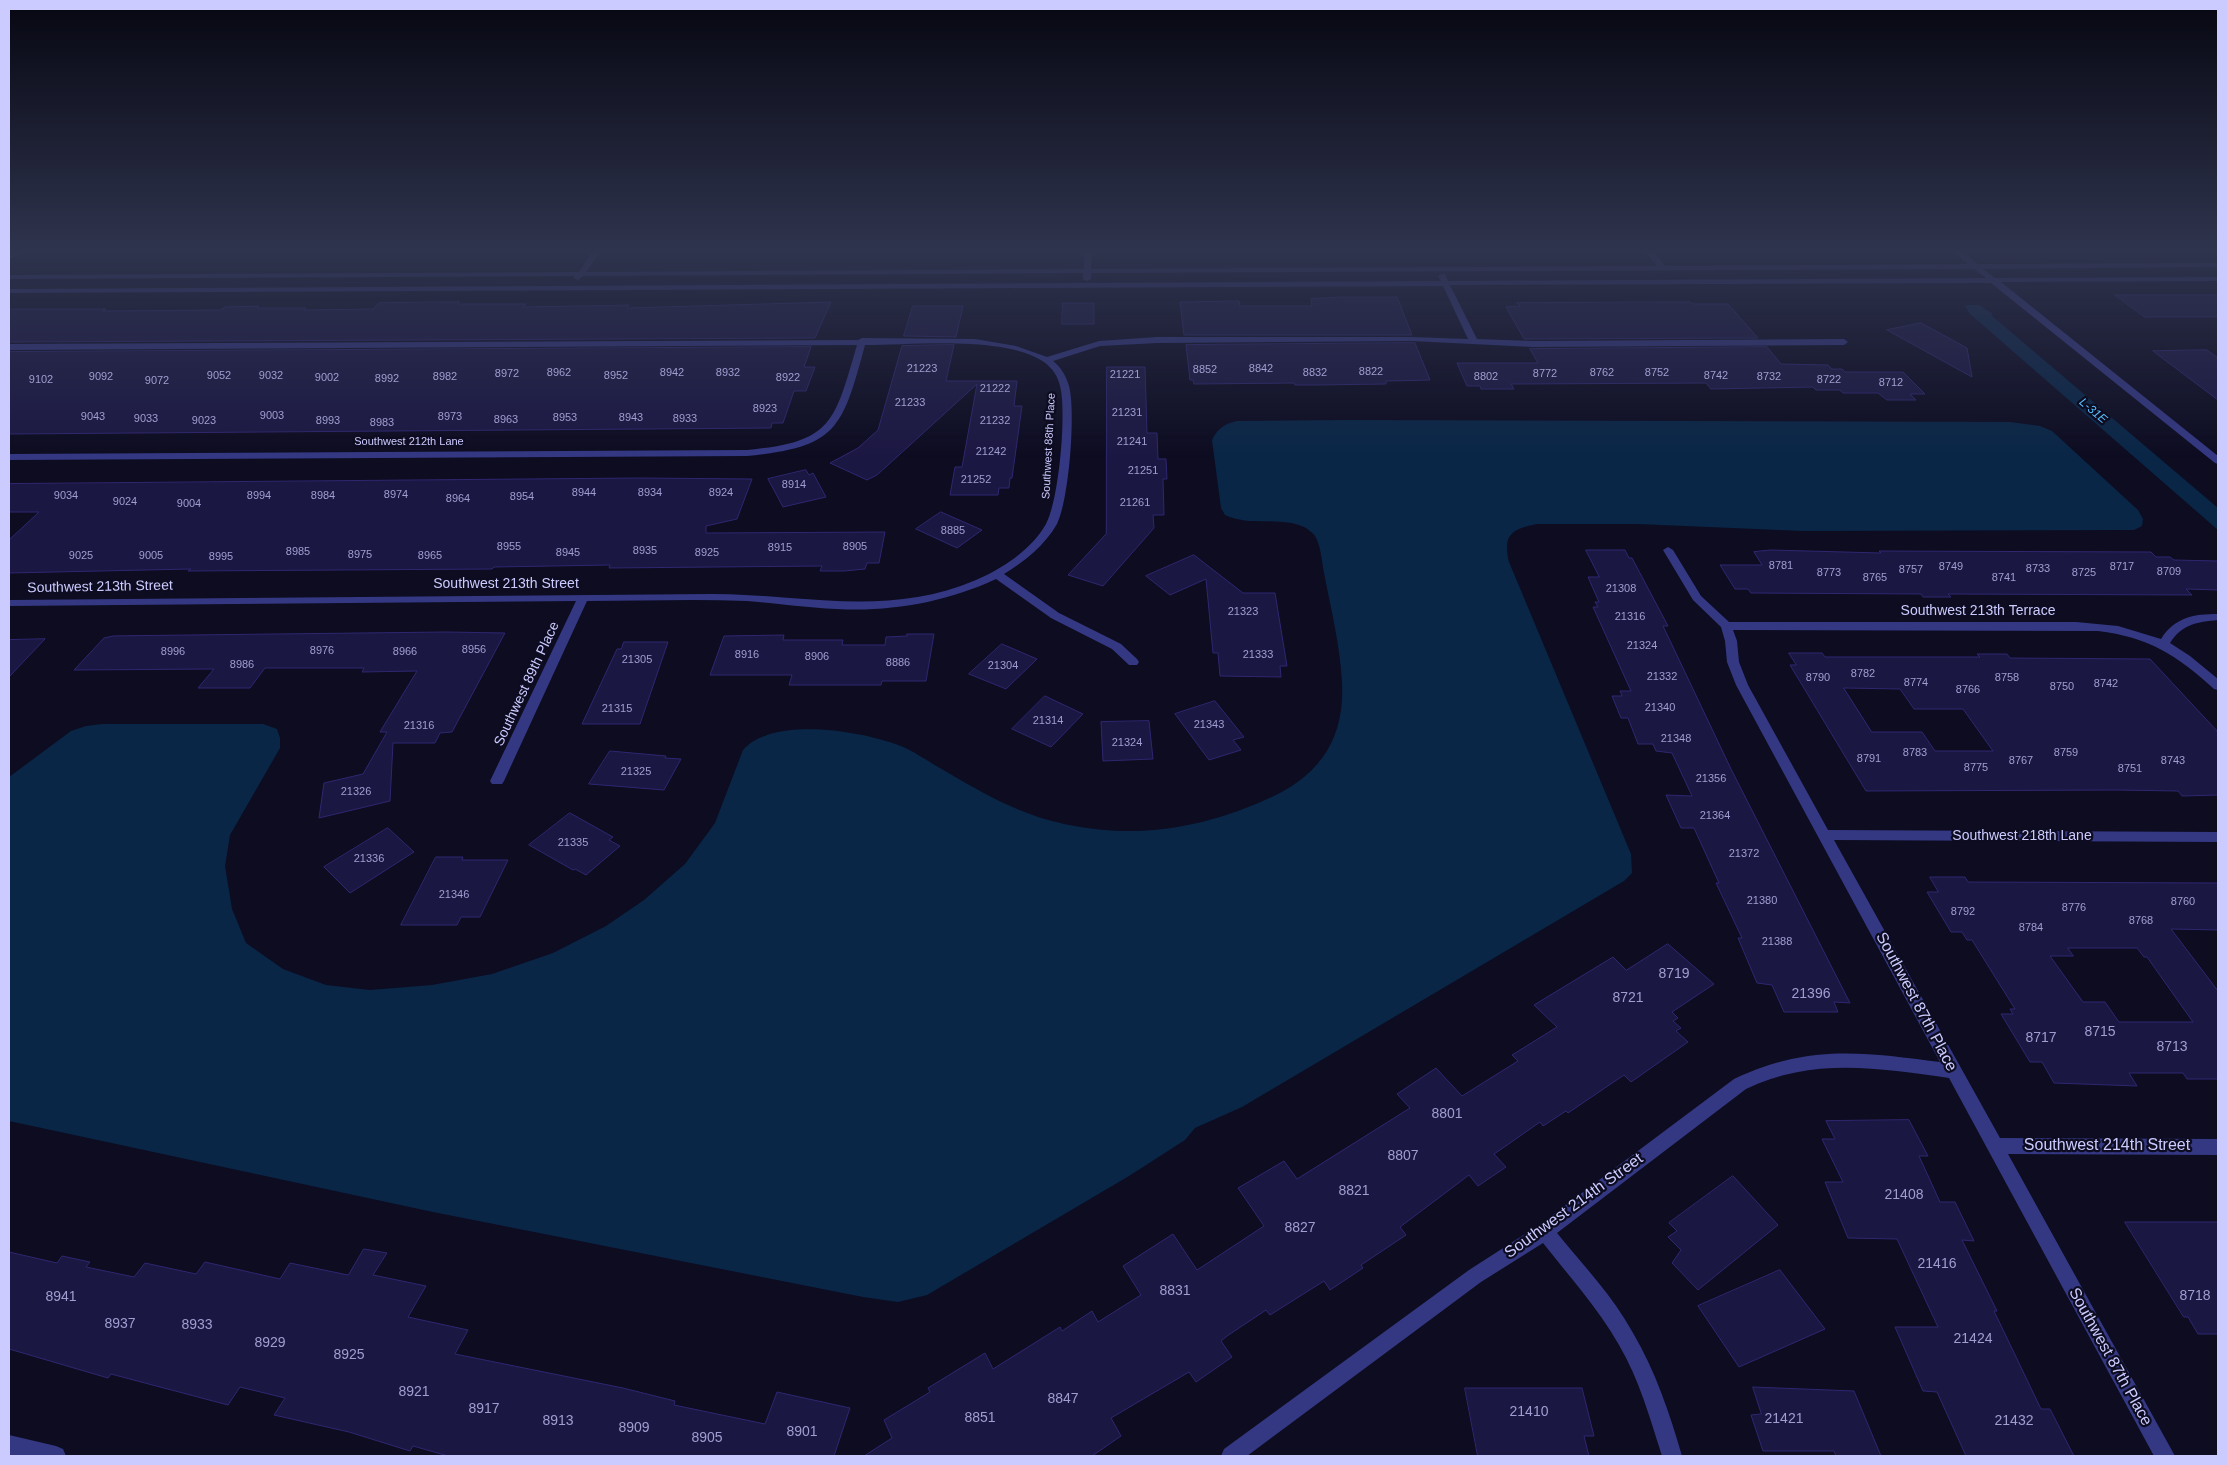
<!DOCTYPE html>
<html>
<head>
<meta charset="utf-8">
<style>
  body { margin:0 }
  #map { position:relative; width:2227px; height:1465px; overflow:hidden; background:#0d0c21; font-family:Helvetica,sans-serif }
  canvas { display:block }
  .frame { position:absolute; inset:0; border:10px solid #cccbff; pointer-events:none }
</style>
</head>
<body>
<div id="map">
<canvas width="2227" height="1465"></canvas>
<div class="frame"></div>
</div>
<script>
const context = document.querySelector('canvas').getContext('2d');
context.lineJoin = 'round';
function fill(path, color) { context.fillStyle = color; context.fill(path, 'evenodd'); }
function trace(path, color, width, dash) { context.strokeStyle = color; context.lineWidth = width; context.lineCap = dash ? 'butt' : 'round'; context.setLineDash(dash || []); context.stroke(path); }
function label(font, color, halo, rows, align = 'center') {
  context.font = font + ' Helvetica,sans-serif'; context.lineWidth = 4.5; context.setLineDash([]); context.textBaseline = 'middle'; context.strokeStyle = halo; context.fillStyle = color; for (const [text, x, y, turn = 0] of rows) {
    context.save(); context.translate(x, y); context.rotate((+turn || 0) * Math.PI / 180); context.textAlign = isNaN(turn) ? turn : align; if (halo) context.strokeText(text, 0, 0); context.fillText(text, 0, 0); context.restore();
  }
}
const water = new Path2D(`
  M1965 305H1979L1993 314 1991 315 2218 508V530L1969 313Z
  M1348 420 2010 422 2040 426 2052 431 2138 510 2143 519 2142 526 2134 530H2122L1803 531 1638 524H1537C1510 529 1503 536 1509 562L1631 854 1632 873 1624 881 1242 1107 1195 1128 1185 1140 1129 1176 927 1295 898 1302 863 1297 433 1212 9 1121V777L71 731 86 726 102 724H263L277 729 280 738V748L230 835 225 866 232 909 246 943 283 969 326 985 370 990 432 985 492 974 553 953 606 926 644 900 685 864 715 823 743 750C773 716 860 731 898 745 912 750 926 760 940 768 976 789 1014 812 1056 822 1133 841 1203 829 1274 796 1322 773 1345 736 1342 682 1340 645 1331 609 1324 573 1322 562 1321 546 1315 536 1313 533 1308 529 1304 527 1280 516 1250 527 1225 515L1221 508 1212 440C1218 428 1224 424 1237 421Z`);
const building = new Path2D(`
  M2115 295H2218V317H2145Z
  M1341 297H1397L1412 335H1184L1180 302 1239 301 1240 306H1312L1311 299Z
  M459 302 458 304H526L523 307 629 305 627 308 831 302 815 338 9 342V309H106L103 311 220 310 225 307 259 306 257 308H306L304 310 373 309 379 303Z
  M1690 302 1692 304H1728L1758 338 1524 339 1506 307 1520 306 1517 303Z
  M1063 303H1094V324H1062Z
  M913 306H963L956 337 904 336Z
  M1921 323 1967 348 1972 377 1887 330Z
  M1415 343 1430 380 1386 381V384L1316 385H1295L1294 383 1194 384 1193 380H1190L1186 345Z
  M954 345 946 381H1017L1014 406H1022L1012 478H1010L1009 488H999L998 495H950L955 467H962L977 384 877 475 867 480 830 463 858 448 878 430 902 346Z
  M811 347 804 367H815L806 391H794L783 423H772L771 428 9 434V352Z
  M1767 347 1781 364 1828 365 1832 369H1842L1845 372H1903L1925 394H1910L1916 400H1887L1878 393H1843L1840 390H1816L1813 387 1711 389 1706 383 1511 384 1514 389H1481L1480 386H1467L1457 363H1538L1530 349Z
  M2207 350 2218 358V400L2153 351Z
  M1107 367H1145L1147 433H1157L1158 459H1166L1167 479H1163L1164 515H1153L1154 528 1103 586 1068 575 1106 534Z
  M806 470 809 475 813 473 826 497 783 507 768 479Z
  M639 478 752 479 737 519 706 526V533L885 532 879 563H867L865 569 844 571H820L822 566 609 568 610 565 494 567 492 569 188 571 191 569 9 573V540L39 512H9V484Z
  M941 512 982 530 957 548 916 529Z
  M1586 550H1625L1629 558H1632L1668 626H1663L1731 769 1850 1003 1834 1002 1838 1012H1784L1772 985 1757 983 1738 938H1742L1716 883H1719L1694 828H1681L1666 795 1692 796 1672 753 1656 751 1653 744H1638L1628 718H1621L1612 696H1622L1620 691H1631L1593 607H1598L1595 602H1599L1588 577H1599Z
  M1771 550 1881 553 1879 551 2151 552 2156 557H2170L2174 560 2218 561V590L2186 589 2192 595 1948 594 1951 597H1923L1921 594 1751 593 1748 589H1735L1720 565H1762L1754 552Z
  M1194 555 1243 593H1275L1287 666H1280L1281 677 1220 676 1218 653H1213L1206 579 1170 595 1146 576Z
  M447 632 505 633 452 732 440 733 435 743H393L390 801 319 818 324 783 363 774 387 732H380L417 671 362 672 364 668H265L250 688H198L214 669 74 670 104 638 113 636Z
  M907 634H934L926 681H882L881 685H789L792 675H710L724 636 784 635 783 640H843L842 645H885L886 637 907 636Z
  M45 639 9 677V640Z
  M624 642H668L640 724H582L617 649H621Z
  M1002 644 1037 659 1006 689 969 674Z
  M1789 653H1822L1825 657H1980L1977 654H2007L2010 658 2150 659 2218 732V795L2182 796 2178 791 2116 790 1866 791 1790 665H1796ZM1844 688 1900 689 1914 709H1963L1993 751H1935L1922 732H1872Z
  M1045 696 1083 714 1051 747 1012 729Z
  M1215 701 1244 737 1233 740 1241 750 1209 760 1175 714Z
  M1149 721 1153 759 1103 761 1101 722Z
  M610 751 666 756 665 758 681 759 664 790 589 784Z
  M570 813 613 837 609 840 620 846 586 875 575 869 573 870 529 845Z
  M388 828 414 852 350 893 324 867Z
  M436 857H463L462 860H508L480 917H461L457 925H401Z
  M1930 877H1965L1968 882 2218 883V930L2171 929 2218 991V1079H2187L2183 1073H2129L2137 1086 2054 1083 2042 1062H2030L2001 1014H2013L2010 1009H2015L1972 940H1967L1962 932H1951L1927 892H1938ZM2068 948H2137L2144 957H2147L2193 1022H2119L2105 1002H2083L2050 956H2073Z
  M1668 944 1714 984 1672 1012 1678 1018 1673 1021 1681 1028 1676 1031 1688 1042 1631 1082 1624 1075 1568 1113 1566 1111 1543 1126 1540 1122 1500 1150 1494 1154 1506 1167 1478 1186 1469 1175 1400 1227 1406 1235 1361 1265 1363 1268 1330 1290 1324 1281 1270 1315 1266 1310 1227 1336 1221 1341 1232 1357 1196 1382 1189 1372 1111 1418 1121 1436 1092 1456H864L892 1438 884 1420 930 1392 928 1388 985 1353 993 1369 1060 1327 1062 1331 1092 1311 1098 1322 1141 1295 1123 1266 1173 1234 1197 1270 1264 1226 1238 1188 1284 1161 1297 1179 1410 1108 1397 1094 1436 1068 1462 1096 1518 1061 1512 1055 1557 1027 1534 1005 1613 957 1626 970Z
  M1909 1120 1928 1156H1919L1940 1202H1955L1974 1241 1962 1240 1997 1311H1994L2041 1409H2050L2074 1456H1966L1937 1392 1923 1391 1895 1327H1938L1897 1239 1848 1238 1825 1182H1843L1822 1139H1835L1826 1121Z
  M1733 1176 1778 1225 1698 1290 1672 1263 1681 1250 1668 1237 1677 1231 1669 1223Z
  M2125 1222H2218V1334H2198L2188 1317H2184Z
  M364 1249 387 1253 373 1275 426 1286 408 1317 468 1330 455 1354 623 1388 675 1401 674 1405 765 1424 777 1392 850 1408 834 1456H448L413 1446 410 1451 349 1432 274 1415 285 1398 240 1387 228 1405 111 1374 108 1378 9 1349V1252L57 1263 62 1256 90 1262 86 1267 134 1277 145 1263 196 1274 205 1262 280 1279 290 1263 348 1275Z
  M1780 1270 1825 1329 1739 1367 1698 1306Z
  M1753 1387 1854 1391 1881 1456H1836L1834 1451H1763L1751 1415 1761 1414Z
  M1465 1388H1582L1594 1436H1584L1589 1456H1478Z`);
const minor = new Path2D(`
  M12 252H21L9 259V254Z
  M592 252H600L586 272 1084 269V252H1092L1091 269 1657 266 1646 252H1654L1665 266 1968 264 1954 252H1963L1978 264 2218 263V267L1983 269 1995 278 2218 277V281L2001 282 2218 456V464L2215 463 1991 283 1450 285 1477 339 1533 341 1844 339 1848 342 1844 345 1533 347 1412 341 1157 343 1100 346 1053 361C1061 367 1066 376 1069 386 1076 412 1069 501 1057 524 1045 545 1024 562 1004 574L1059 613 1121 644 1137 659 1139 662 1137 665H1129L1112 649 1051 618 996 579C947 602 891 612 837 609 807 608 777 603 747 601 693 599 640 601 587 601L504 781 502 784H492L490 781 576 601 9 606V600L711 594C803 594 887 618 976 580 1002 569 1031 550 1046 524 1059 501 1067 412 1060 386 1058 376 1052 368 1044 362 1004 335 913 345 865 345 842 429 838 447 747 456L9 460V454L747 450C833 442 834 423 857 345L9 350V344L858 340 862 338 975 339 1016 346 1047 357 1099 341 1157 337H1412L1468 339 1443 286 9 293V289L1441 281 1438 276 1442 274H1445L1448 281 1986 278 1974 269 1091 273V279L1087 281 1083 279V273L583 276 578 280 574 278 575 276 9 279V275L579 272Z
  M1668 547 1673 550 1701 596 1729 622H2076L2118 626 2161 639C2175 617 2194 614 2218 614V620C2197 622 2182 624 2170 643L2190 656 2218 679V690L2214 689C2177 655 2148 637 2098 631L1733 630 1737 641 1739 662 1748 685 1828 830 2218 832V842L1834 840 2000 1138 2218 1139V1155L2008 1154 2175 1456H2154L1949 1078C1878 1068 1812 1057 1746 1089L1557 1233C1583 1265 1613 1296 1633 1333 1655 1370 1670 1414 1682 1456H1662C1650 1418 1639 1379 1619 1345 1598 1308 1569 1276 1543 1243L1481 1282 1247 1456H1221L1224 1449 1469 1270 1539 1225 1734 1079C1807 1044 1863 1052 1940 1062L1736 685 1727 662 1725 641 1721 627 1693 600 1663 550Z
  M9 1435 56 1446 63 1449 66 1456 9 1455Z`);
const numberNames = [
  ["21223",922,369],
  ["8842",1261,369],
  ["8852",1205,370],
  ["8822",1371,372],
  ["8962",559,373],
  ["8942",672,373],
  ["8932",728,373],
  ["8832",1315,373],
  ["8762",1602,373],
  ["8752",1657,373],
  ["8972",507,374],
  ["8772",1545,374],
  ["21221",1125,375],
  ["9052",219,376],
  ["9032",271,376],
  ["8952",616,376],
  ["8742",1716,376],
  ["9092",101,377],
  ["8982",445,377],
  ["8802",1486,377],
  ["8732",1769,377],
  ["9002",327,378],
  ["8922",788,378],
  ["8992",387,379],
  ["9102",41,380],
  ["8722",1829,380],
  ["9072",157,381],
  ["8712",1891,383],
  ["21222",995,389],
  ["21233",910,403],
  ["8923",765,409],
  ["21231",1127,413],
  ["9003",272,416],
  ["9043",93,417],
  ["8973",450,417],
  ["8953",565,418],
  ["8943",631,418],
  ["9033",146,419],
  ["8933",685,419],
  ["8963",506,420],
  ["9023",204,421],
  ["8993",328,421],
  ["21232",995,421],
  ["8983",382,423],
  ["21241",1132,442],
  ["21242",991,452],
  ["21251",1143,471],
  ["21252",976,480],
  ["8914",794,485],
  ["8944",584,493],
  ["8934",650,493],
  ["8924",721,493],
  ["8974",396,495],
  ["9034",66,496],
  ["8994",259,496],
  ["8984",323,496],
  ["8954",522,497],
  ["8964",458,499],
  ["9024",125,502],
  ["21261",1135,503],
  ["9004",189,504],
  ["8885",953,531],
  ["8955",509,547],
  ["8905",855,547],
  ["8915",780,548],
  ["8935",645,551],
  ["8985",298,552],
  ["8945",568,553],
  ["8925",707,553],
  ["8975",360,555],
  ["9025",81,556],
  ["9005",151,556],
  ["8965",430,556],
  ["8995",221,557],
  ["8781",1781,566],
  ["8749",1951,567],
  ["8717",2122,567],
  ["8733",2038,569],
  ["8757",1911,570],
  ["8709",2169,572],
  ["8773",1829,573],
  ["8725",2084,573],
  ["8765",1875,578],
  ["8741",2004,578],
  ["21308",1621,589],
  ["21323",1243,612],
  ["21316",1630,617],
  ["21324",1642,646],
  ["8956",474,650],
  ["8976",322,651],
  ["8996",173,652],
  ["8966",405,652],
  ["8916",747,655],
  ["21333",1258,655],
  ["8906",817,657],
  ["21305",637,660],
  ["8886",898,663],
  ["8986",242,665],
  ["21304",1003,666],
  ["8782",1863,674],
  ["21332",1662,677],
  ["8790",1818,678],
  ["8758",2007,678],
  ["8774",1916,683],
  ["8742",2106,684],
  ["8750",2062,687],
  ["8766",1968,690],
  ["21340",1660,708],
  ["21315",617,709],
  ["21314",1048,721],
  ["21343",1209,725],
  ["21316",419,726],
  ["21348",1676,739],
  ["21324",1127,743],
  ["8783",1915,753],
  ["8759",2066,753],
  ["8791",1869,759],
  ["8767",2021,761],
  ["8743",2173,761],
  ["8775",1976,768],
  ["8751",2130,769],
  ["21325",636,772],
  ["21356",1711,779],
  ["21326",356,792],
  ["21364",1715,816],
  ["21335",573,843],
  ["21372",1744,854],
  ["21336",369,859],
  ["21346",454,895],
  ["21380",1762,901],
  ["8760",2183,902],
  ["8776",2074,908],
  ["8792",1963,912],
  ["8768",2141,921],
  ["8784",2031,928],
  ["21388",1777,942]
];
const farStreetnames = [
  ["Southwest 212th Lane",409,442],
  ["Southwest 88th Place",1049,446,-87]
];
const farWaternames = [
  ["L-31E",2093,411,40]
];
const streetNames = [
  ["Southwest 213th Street",506,584],
  ["Southwest 213th Street",100,587,-1],
  ["Southwest 213th Terrace",1978,611],
  ["Southwest 89th Place",527,684,-65],
  ["Southwest 218th Lane",2022,836]
];
const nearNumbernames = [
  ["8719",1674,974],
  ["21396",1811,994],
  ["8721",1628,998],
  ["8715",2100,1032],
  ["8717",2041,1038],
  ["8713",2172,1047],
  ["8801",1447,1114],
  ["8807",1403,1156],
  ["8821",1354,1191],
  ["21408",1904,1195],
  ["8827",1300,1228],
  ["21416",1937,1264],
  ["8831",1175,1291],
  ["8718",2195,1296],
  ["8941",61,1297],
  ["8937",120,1324],
  ["8933",197,1325],
  ["21424",1973,1339],
  ["8929",270,1343],
  ["8925",349,1355],
  ["8921",414,1392],
  ["8847",1063,1399],
  ["8917",484,1409],
  ["21410",1529,1412],
  ["8851",980,1418],
  ["21421",1784,1419],
  ["8913",558,1421],
  ["21432",2014,1421],
  ["8909",634,1428],
  ["8901",802,1432],
  ["8905",707,1438]
];
const nearStreetnames = [
  ["Southwest 87th Place",1916,1002,62],
  ["Southwest 214th Street",2107,1146],
  ["Southwest 214th Street",1574,1206,-36],
  ["Southwest 87th Place",2110,1357,61]
];
fill(water, '#092647');
fill(building, '#1b1743');
trace(building, '#2f2770', 1);
fill(minor, '#343883');
const sky = context.createLinearGradient(0, 0, 0, 457);
sky.addColorStop(0, '#070712');
sky.addColorStop(0.55, '#2f344e');
sky.addColorStop(1, '#2f344e00');
context.fillStyle = sky;
context.fillRect(0, 0, 2227, 457);
label('11px', '#a09ed0', null, numberNames);
label('11px', '#cccbff', '#0d0c21', farStreetnames);
label('italic 12px', '#59c1ff', '#0d0c21', farWaternames);
label('14px', '#cccbff', '#0d0c21', streetNames);
label('14px', '#a09ed0', null, nearNumbernames);
label('16px', '#cccbff', '#0d0c21', nearStreetnames);
</script>
</body>
</html>
